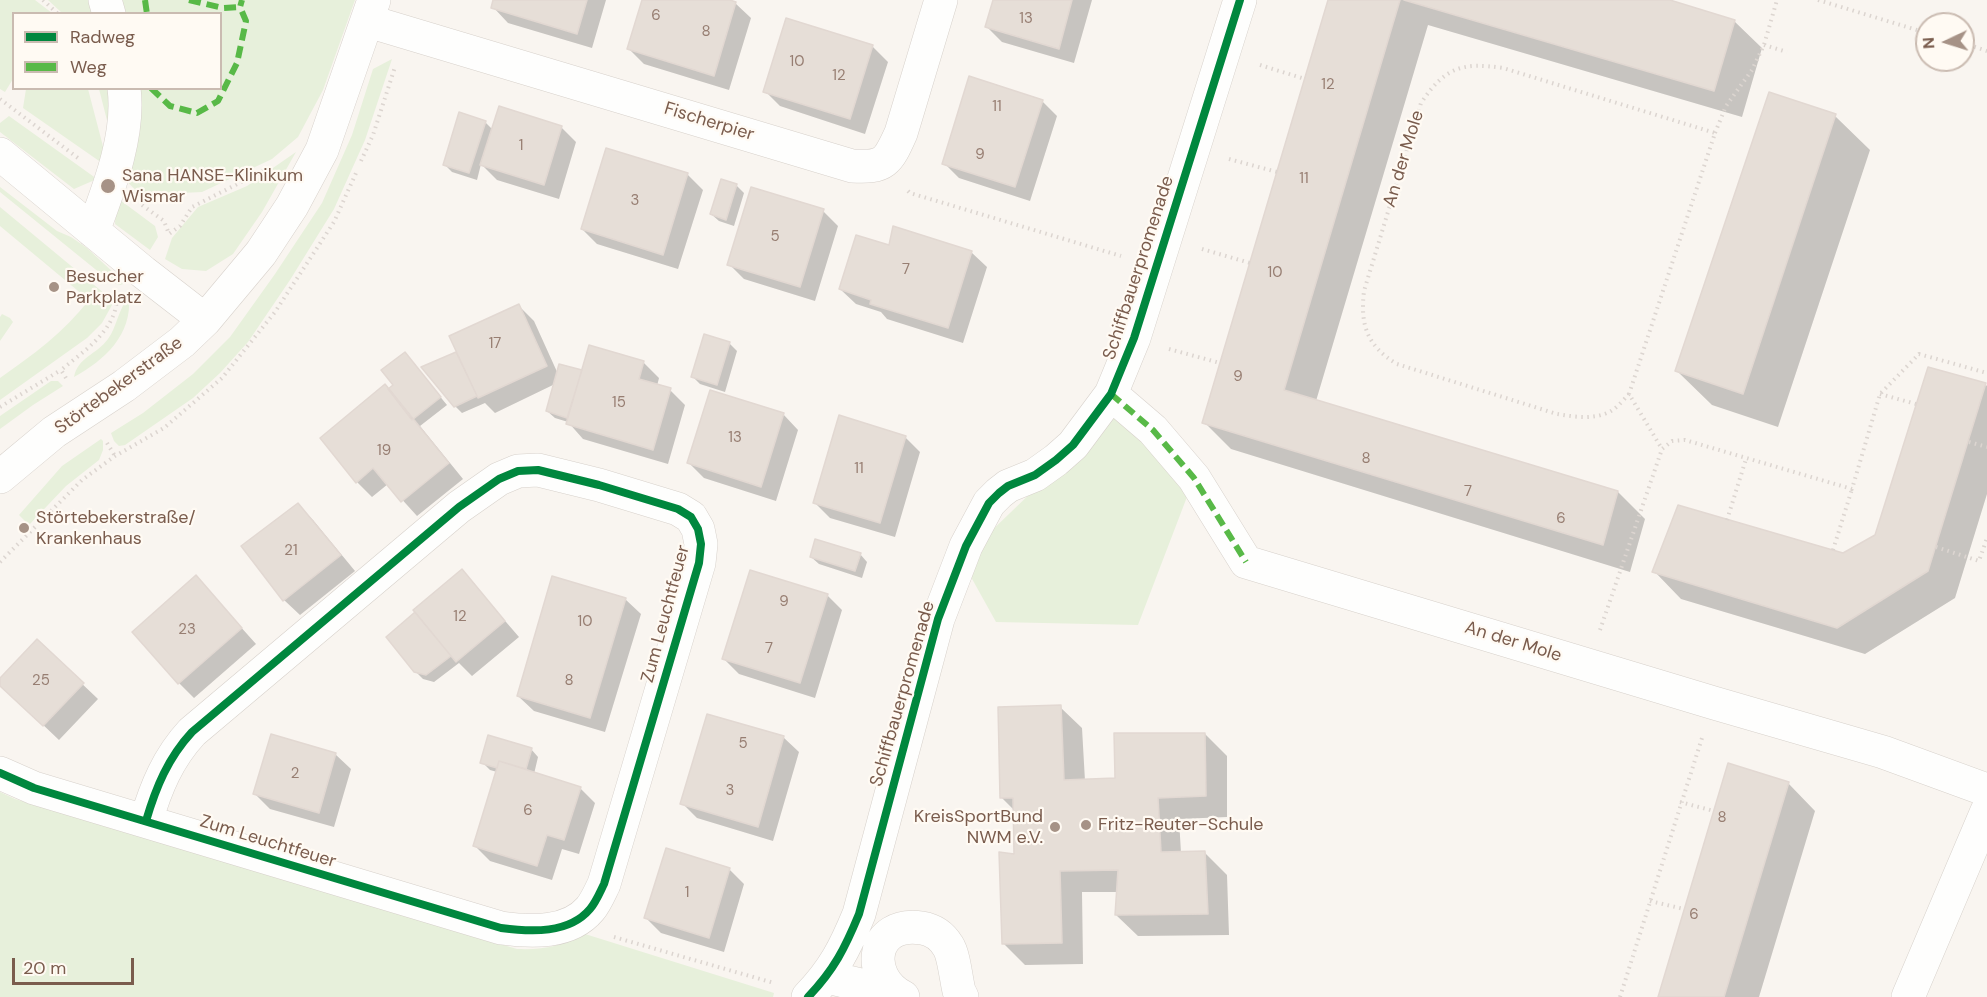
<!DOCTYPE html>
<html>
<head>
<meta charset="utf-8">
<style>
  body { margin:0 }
  #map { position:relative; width:1987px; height:997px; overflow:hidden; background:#f9f5f0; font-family:"DM Sans",sans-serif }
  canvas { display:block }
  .legend { position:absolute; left:12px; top:12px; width:210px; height:78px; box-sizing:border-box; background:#fffaf3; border:2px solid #cabbb1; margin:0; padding:8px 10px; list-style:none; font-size:18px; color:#7a5c4d }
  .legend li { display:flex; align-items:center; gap:12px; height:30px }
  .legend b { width:30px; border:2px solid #cabbb1 }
  .north { position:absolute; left:1915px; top:12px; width:60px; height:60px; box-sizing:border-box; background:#fffaf3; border:2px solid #cabbb1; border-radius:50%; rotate:266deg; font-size:16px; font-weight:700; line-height:24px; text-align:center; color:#7a5c4d }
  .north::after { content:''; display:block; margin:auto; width:21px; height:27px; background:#a69286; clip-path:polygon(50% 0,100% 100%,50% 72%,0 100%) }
  .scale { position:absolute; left:12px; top:958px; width:122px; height:27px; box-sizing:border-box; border:3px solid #7a5c4d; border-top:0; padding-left:8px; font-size:18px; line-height:21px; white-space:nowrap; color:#7a5c4d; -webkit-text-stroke:4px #fffaf3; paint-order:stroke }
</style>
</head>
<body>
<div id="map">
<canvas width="1987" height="997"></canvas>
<ul class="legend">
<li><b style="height:8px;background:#00873e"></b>Radweg</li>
<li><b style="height:8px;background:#58b947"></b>Weg</li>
</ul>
<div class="north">N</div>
<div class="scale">20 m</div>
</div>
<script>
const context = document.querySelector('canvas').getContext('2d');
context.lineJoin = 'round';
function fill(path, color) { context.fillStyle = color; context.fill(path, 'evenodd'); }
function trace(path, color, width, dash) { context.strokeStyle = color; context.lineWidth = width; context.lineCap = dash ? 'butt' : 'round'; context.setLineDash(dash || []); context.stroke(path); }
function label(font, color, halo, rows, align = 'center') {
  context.font = font + ' "DM Sans",sans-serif'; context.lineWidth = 4.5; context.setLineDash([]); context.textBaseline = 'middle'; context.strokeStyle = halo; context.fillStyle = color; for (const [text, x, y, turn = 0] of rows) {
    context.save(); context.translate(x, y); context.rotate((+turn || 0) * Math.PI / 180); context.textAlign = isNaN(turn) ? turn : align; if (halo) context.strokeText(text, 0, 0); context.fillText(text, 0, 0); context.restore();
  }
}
const green = new Path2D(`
  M0 0H35L52 13 14 14 13 79 5 92 0 89Z
  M48 0H92L97 13H62Z
  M115 0H355L323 90 298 137 272 159 202 192 141 195 122 177 135 89 220 88V14L119 13Z
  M392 59 365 140 334 209 290 280 248 342 220 373 193 398 125 445 119 446 114 441 111 433 143 413 193 374 230 337 275 274 322 203 352 135 373 69Z
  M26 89H88L105 154 102 163 23 108Z
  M99 89H114L111 136Z
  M9 116 97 179 74 189 0 132V123Z
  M296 152 262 212 233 254 206 271 182 269 165 259 172 238 198 207 247 186Z
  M0 187 57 231 71 237 87 248 115 274 123 284 120 285 111 282 0 192Z
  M116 197 155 226 158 237 150 250 115 224Z
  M0 207 105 294 112 305 102 323 87 338 0 400V378C33 355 64 332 89 300L0 226Z
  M129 297C132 335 105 360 74 377 78 357 96 355 108 339 117 327 118 309 129 297Z
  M2 314 10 318 13 322 0 341V317Z
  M51 381H58L63 386 33 405 0 429V416Z
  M1117 410 1190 489 1138 625 996 622 966 568 984 538Z
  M101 439 103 441V450L99 460 66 486 29 525 19 515 62 466Z
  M0 792 15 799 517 949C545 950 560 946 585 934L774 993 773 997H0Z`);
const shadow = new Path2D(`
  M495 0H606L592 48 508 23 493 7Z
  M644 0H725L735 3 751 18 729 90 644 64 629 49Z
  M995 0H1092L1074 63 1002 42 987 27Z
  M1330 0H1664L1734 21 1762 48 1742 117 1428 25 1316 401 1618 492 1645 519 1630 572 1231 449 1204 422Z
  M787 20 873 47 888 62 865 134 780 106 765 91Z
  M1042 101 1057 116 1030 201 959 178 944 163Z
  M1835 116 1870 150 1778 427 1712 405 1677 371Z
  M485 122 493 130 561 127 576 142 559 199 497 180 481 164 477 180 452 172 444 164Z
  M607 150 688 175 703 190 678 269 597 244 582 229Z
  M722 181 737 186 744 193 734 226 719 221 711 214Z
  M823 211 838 226 815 301 744 279 729 264Z
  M890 247 971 252 987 267 963 343 887 319 881 312 856 304 840 289Z
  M519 306 534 321 558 374 644 363 659 378 657 386 670 390 685 405 668 464 583 439 568 422 555 418 547 411 555 384 495 413 485 403 462 413 455 406 456 354 461 358Z
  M729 343 737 351 725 392 700 384 693 377Z
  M405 354 447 405 420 426 463 479 417 516 388 484 372 497 357 482Z
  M1985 384 1987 386V494L1955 598 1865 654 1681 599 1654 571 1844 554 1876 536Z
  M783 414 798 430 776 501 704 478 689 463Z
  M905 437 920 452 895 537 830 518 814 502Z
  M298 505 313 520 355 571 300 615 284 600 243 546Z
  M860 554 867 562 862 578 819 564 811 557Z
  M462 571 519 637 472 676 459 663 434 682 423 679 415 671V614Z
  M196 577 256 644 194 698 179 683Z
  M827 595 842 610 815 698 739 674 724 659Z
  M625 599 641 614 605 732 534 711 518 696Z
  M37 641 98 699 59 740 0 684V680Z
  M1060 707 1082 728 1085 781 1116 780 1205 734 1227 756V817L1179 819 1181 853H1205L1227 875 1229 935 1138 936 1116 915 1118 892H1082L1083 964 1025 965 1003 943 1015 856V811L1002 798Z
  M783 737 799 752 773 841 697 818 682 803Z
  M531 749 538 757 534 774 580 788 595 803 579 854 562 849 552 880 490 861 474 845 497 772 490 770 482 762Z
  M335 754 351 769 334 827 270 809 255 794Z
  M1788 783 1815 811 1759 997H1659Z
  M729 869 744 884 724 952 661 933 646 918Z`);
const building = new Path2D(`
  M493 0H587L577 34 491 8Z
  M642 0H730L736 2 714 76 627 49Z
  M993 0H1072L1059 49 985 27Z
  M1328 0H1400L1284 390 1618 491 1603 545 1202 423Z
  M1404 0H1670L1735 20 1714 91Z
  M786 18 873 45 850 119 763 92Z
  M969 76 1043 100 1015 187 942 164Z
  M1769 92 1836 114 1743 394 1675 371Z
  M499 106 562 126 544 185 480 165Z
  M459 112 486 121 469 173 443 165Z
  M606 148 688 173 663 255 581 229Z
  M721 179 737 184 726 220 710 214Z
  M751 187 824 209 800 287 727 265Z
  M893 226 972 251 948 328 870 304 871 300 839 289 856 235 889 245Z
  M519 304 547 366 478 398 449 336Z
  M704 334 730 342 717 385 691 377Z
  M589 345 644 361 639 379 671 388 653 450 566 424Z
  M405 352 441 397 412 420 388 389 393 385 381 370Z
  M456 352 477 396 454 407 421 367Z
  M559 364 582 370 567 418 546 411Z
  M1928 367 1986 383 1928 571 1837 628 1652 572 1678 505 1843 553 1875 535Z
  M385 384 449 463 401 502 373 468 356 483 320 438Z
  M710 390 784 413 761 487 687 463Z
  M839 415 906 436 880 523 813 503Z
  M298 503 341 555 283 601 241 546Z
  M815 539 861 553 855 571 810 557Z
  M462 569 505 621 456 662 413 610Z
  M750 570 828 594 800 683 722 659Z
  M196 575 242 628 178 684 132 632Z
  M552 576 626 598 590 718 517 696Z
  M415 612 451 656 426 675 414 672 386 637Z
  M37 639 84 683 43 726 0 686V678Z
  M1061 705 1064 780 1115 778 1114 733H1205L1206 796 1158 798 1161 852 1205 851 1208 914 1115 915 1118 870 1060 871 1062 943 1002 944 999 852 1014 854 1013 798H1000L998 707Z
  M707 714 784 736 758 827 680 804Z
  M271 734 336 753 319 813 253 794Z
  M488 735 532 748 526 769 499 761 497 768 480 763Z
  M499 761 581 787 564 840 547 835 537 866 473 846Z
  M1728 763 1789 782 1724 997H1658Z
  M666 848 730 868 709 938 644 918Z`);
const path = new Path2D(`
  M43 0 58 14
  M1818 0 1927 33
  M1963 43 1987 51
  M1764 45 1787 52
  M1260 65 1305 79
  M0 99 78 158
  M1715 133 1726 106 1752 70 1764 45 1777 0
  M1229 159 1277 172
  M361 161 373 135 395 67
  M908 191 910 193 1121 256
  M142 205 164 221 169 234 180 226 192 207 267 169
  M1202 249 1250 263
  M1169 349 1220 363
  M66 378 61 370C84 351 115 331 117 299
  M1629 394C1624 399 1618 407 1611 411 1595 420 1575 417 1557 414L1397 364C1367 346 1360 325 1364 291L1421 103C1445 67 1462 62 1503 68L1715 133 1629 394 1662 449 1672 441 1685 440 1852 489 1880 394 1919 354 1987 373
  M1880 394 1916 404
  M0 407 61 370
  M1969 442 1987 447
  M107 443 115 456
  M1727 520 1746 459
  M1936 547 1979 561 1987 538
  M1833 550 1852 489
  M0 562 82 480 115 456 164 428 222 378 275 312 334 222 356 173
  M1600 630 1662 449
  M1680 802 1714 811
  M1650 901 1684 909
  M614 937 774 983
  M1620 997 1702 738`);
const minor = new Path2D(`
  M105 0 109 14
  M368 21 852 166C885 168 888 162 901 133L941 0
  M0 154 143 272 205 320
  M93 231C109 188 130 135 124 88
  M1111 394 1153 430 1194 478 1246 562 1714 703 1883 752 1987 790
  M0 477 54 432 124 386 182 342 205 320 261 253 292 206 322 150 374 0
  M0 773 34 788 501 928C531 932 569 934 590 909 596 902 600 892 604 884L699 563 701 544 698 529 691 517 678 509 599 485 538 470 518 471 499 479 459 507 192 732C168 758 156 787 146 821
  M827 977 895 993
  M808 997C834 970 845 948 859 914L938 619 966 546 989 503 999 493 1008 486 1035 475 1056 460 1073 445 1111 394 1134 338 1240 0
  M903 997C864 977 871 920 922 928 934 930 942 936 948 946 954 955 956 979 959 991L962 997
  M1908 997 1987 811`);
const quiet = new Path2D(`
  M145 0 147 14
  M189 0 223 8 240 7
  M151 88 170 106 197 113 218 101 237 63 246 21 240 7 242 0
  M1111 394 1153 430 1194 478 1246 562`);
const cycleway = new Path2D(`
  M0 773 34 788 501 928C531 932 569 934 590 909 596 902 600 892 604 884L699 563 701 544 698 529 691 517 678 509 599 485 538 470 518 471 499 479 459 507 192 732C168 758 156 787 146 821
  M808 997C834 970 845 948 859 914L938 619 966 546 989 503 999 493 1008 486 1035 475 1056 460 1073 445 1111 394 1134 338 1240 0`);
const markers = [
  [108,186,8,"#a69286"],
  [54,287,6,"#a69286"],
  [24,528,6,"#a69286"],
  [1086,825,6,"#a69286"],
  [1055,827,6,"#a69286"]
];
const numberNames = [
  ["6",656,16],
  ["13",1026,19],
  ["8",706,32],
  ["10",797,62],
  ["12",839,76],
  ["12",1328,85],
  ["11",997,107],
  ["1",521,146],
  ["9",980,155],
  ["11",1304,179],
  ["3",635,201],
  ["5",775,237],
  ["7",906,270],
  ["10",1275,273],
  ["17",495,344],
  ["9",1238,377],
  ["15",619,403],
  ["13",735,438],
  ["19",384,451],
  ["8",1366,459],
  ["11",859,469],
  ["7",1468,492],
  ["6",1561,519],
  ["21",291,551],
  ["9",784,602],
  ["12",460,617],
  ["10",585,622],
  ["23",187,630],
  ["7",769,649],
  ["25",41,681],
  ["8",569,681],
  ["5",743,744],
  ["2",295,774],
  ["3",730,791],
  ["6",528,811],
  ["8",1722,818],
  ["1",687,893],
  ["6",1694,915]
];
const streetNames = [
  ["Fischerpier",709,122,17],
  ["An der Mole",1404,159,-73],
  ["Schiffbauerpromenade",1139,268,-72],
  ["Störtebekerstraße",119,386,-36],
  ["Zum Leuchtfeuer",666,614,-75],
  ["An der Mole",1513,642,17],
  ["Schiffbauerpromenade",903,694,-74],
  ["Zum Leuchtfeuer",268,842,17]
];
const poiNames = [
  ["Sana HANSE-Klinikum",122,176],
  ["Wismar",122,197],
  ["Besucher",66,277],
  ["Parkplatz",66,298],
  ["Störtebekerstraße/",36,518],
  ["Krankenhaus",36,539],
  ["KreisSportBund",1043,817,"right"],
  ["NWM e.V.",1043,838,"right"],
  ["Fritz-Reuter-Schule",1098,825]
];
fill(green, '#e7f0db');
fill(shadow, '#0003');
fill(building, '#e6ded7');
trace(building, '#e2d8d2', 1.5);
trace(minor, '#d7d1cb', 34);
trace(path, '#dcd5d0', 4, [1.5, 4.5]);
trace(minor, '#fefefd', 33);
trace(quiet, '#58b947', 6, [12, 6]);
trace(cycleway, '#00873e', 8);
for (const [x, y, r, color] of markers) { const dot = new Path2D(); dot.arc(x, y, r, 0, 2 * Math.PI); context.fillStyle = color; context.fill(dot); trace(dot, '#fffaf3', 2); }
label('15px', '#977e72', null, numberNames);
label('18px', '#7a5c4d', '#fffaf3', streetNames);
label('18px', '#7a5c4d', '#fffaf3', poiNames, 'left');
</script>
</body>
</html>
